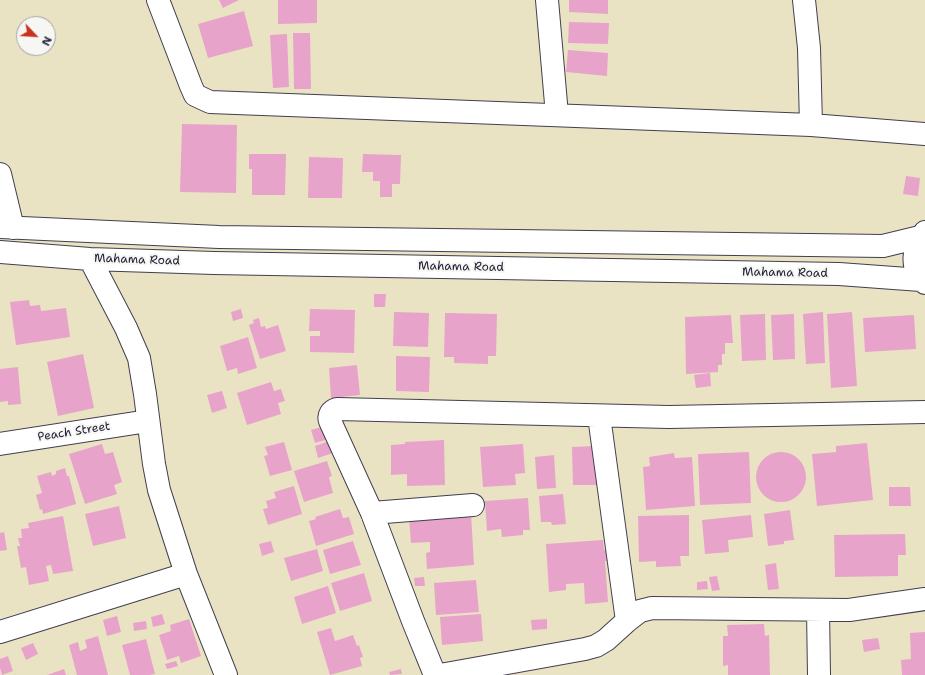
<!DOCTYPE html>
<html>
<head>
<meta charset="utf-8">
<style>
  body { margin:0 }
  #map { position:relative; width:925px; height:675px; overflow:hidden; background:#eae3c3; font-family:"Shantell Sans",sans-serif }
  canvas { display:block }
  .north { position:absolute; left:16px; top:16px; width:40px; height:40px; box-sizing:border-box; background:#f6f6f2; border:1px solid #a1a1a9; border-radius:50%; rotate:115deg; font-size:11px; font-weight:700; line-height:16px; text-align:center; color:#22223b }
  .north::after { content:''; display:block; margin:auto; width:14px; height:18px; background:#c8321e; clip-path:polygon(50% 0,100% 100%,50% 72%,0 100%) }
</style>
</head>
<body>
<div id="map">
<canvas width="925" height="675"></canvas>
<div class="north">N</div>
</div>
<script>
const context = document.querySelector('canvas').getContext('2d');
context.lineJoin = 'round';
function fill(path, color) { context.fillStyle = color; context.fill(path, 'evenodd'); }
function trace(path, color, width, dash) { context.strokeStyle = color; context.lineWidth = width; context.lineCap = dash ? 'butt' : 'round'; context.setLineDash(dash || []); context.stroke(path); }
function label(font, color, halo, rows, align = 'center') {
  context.font = font + ' "Shantell Sans",sans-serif'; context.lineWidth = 4; context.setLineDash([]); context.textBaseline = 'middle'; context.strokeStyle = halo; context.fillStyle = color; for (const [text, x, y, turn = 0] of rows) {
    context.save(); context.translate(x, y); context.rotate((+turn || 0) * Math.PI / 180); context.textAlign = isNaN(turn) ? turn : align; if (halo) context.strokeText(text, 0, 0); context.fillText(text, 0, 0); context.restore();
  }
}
const building = new Path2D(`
  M219 0H239L223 8Z
  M278 0H317V23L278 24Z
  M569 0H608V14L569 12Z
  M244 11 253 46 208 58 198 24Z
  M569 22 609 23 608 44 568 43Z
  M293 33H310L311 89H294Z
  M287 34 289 87 273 88 270 35Z
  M568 50 608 53 607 76 566 72Z
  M182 124 237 125 236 193 180 192Z
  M249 154H286L285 195H252V169H249Z
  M363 154 401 155 400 184H392V197H380V181H373V172H362Z
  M309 157 343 158 342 198H308Z
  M906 176 920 178 918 196 903 194Z
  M374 294H386L385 307H374Z
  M29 300 30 306 40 305 41 311 66 308 70 337 16 345 10 302Z
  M241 309 243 318 233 321 231 312Z
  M310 309 355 310 354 353 310 352V336H320V331H309Z
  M394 312 429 313 428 347 393 346Z
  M823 312 825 363 806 364 803 314Z
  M852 312 857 386 831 388 827 314Z
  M445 313 497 314 496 356H488V364L454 363V357H444Z
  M765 314 766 360 742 361 740 315Z
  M794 314 795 359 773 360 771 315Z
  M731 315 733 343H725V354H722V365H718V372L686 374 685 317Z
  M914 315 916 349 865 352 863 318Z
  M259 318 261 327 265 326 266 329 278 325 286 351 260 359 249 325 254 323 253 320Z
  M248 337 257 368 238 374 237 368 227 371 220 346Z
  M83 354 94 408 58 416 47 362Z
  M396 356 430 357 429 392 396 391Z
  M357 365 360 395 331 398 329 368Z
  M18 367 21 404 8 405V401L0 402V369Z
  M710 373 711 386 696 388 694 375Z
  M271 382 274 391 281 389 285 401 278 403 281 414 247 425 237 393Z
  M222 391 227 408 212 413 207 395Z
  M325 426 329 439 315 443 311 430Z
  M444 440 445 485 407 486V474L391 475V445L405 444V442Z
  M329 441 333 453 318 458 315 446Z
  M284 442 292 470 270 476 264 456 268 455 265 447Z
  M867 443 873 500 817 506 812 454 836 452V446Z
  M102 444 105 454 113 452 122 482 114 485 117 494 85 504 69 454Z
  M523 444 525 473 515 474 516 485 483 487 480 447Z
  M595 446 597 485H573L572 447Z
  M749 452 751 503 700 505 698 454Z
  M756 477a25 25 0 1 1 50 0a25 25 0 1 1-50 0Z
  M674 453 675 458 692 457 695 506 646 510 643 467 650 466 649 457Z
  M554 455 556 488 537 489 535 457Z
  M327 461 332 476 329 477 333 493 304 502 294 471Z
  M65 468 67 476H69L76 504 43 514 42 509 40 510 36 495 42 493 37 476 51 472 52 476 56 474V471Z
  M294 486 302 514 268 525 263 509 268 508 266 501 276 498 274 492Z
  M889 487H910L911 506H889Z
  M563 494 566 524 552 525 551 522H541L539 496Z
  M528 498 530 530H523V535L502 537 501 529 487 531 485 501Z
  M119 506 126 538 93 546 85 514Z
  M340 509 343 518 349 517 354 534 316 546 309 521 316 519 315 517Z
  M790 510 794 540 784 541V544L768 546 764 514Z
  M471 513 474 565 427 569 426 553 430 552V542L411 543 409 518Z
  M689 515V556H680L681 566 656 567V561L639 562 638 516Z
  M751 515 753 537 728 540 729 552 705 554 702 520Z
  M63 516 73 571 53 574 51 565 46 566 49 581 29 585 26 567 21 568 17 546H20L18 538H22L21 529 29 528 28 523Z
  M4 532 7 550 0 551V533Z
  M905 534 906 555H898V576L835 577 834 535Z
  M603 540 604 550 608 549 609 561H605L608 602 585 604 584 583 566 584V590L549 592 546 544Z
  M271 541 274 552 262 556 259 544Z
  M353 541 361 565 330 574 323 550Z
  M317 549 323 571 291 581 284 558Z
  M776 563 779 589 768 590 765 565Z
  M364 573 372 601 340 611 331 583Z
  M717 576 720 590 712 591 709 577Z
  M424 577 425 586H415L414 578Z
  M476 580 479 612 436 615 434 583Z
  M707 581 708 589 697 590V582Z
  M328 586 336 613 302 624 294 597Z
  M162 614 165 624 153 627 151 617Z
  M481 614 483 641 442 645 440 617Z
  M117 616 121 632 107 636 103 620Z
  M189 619 201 656 181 663 179 656 167 660 159 635 171 631 170 625Z
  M547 619V629L532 630 531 620Z
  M146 621 147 629 134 631 133 623Z
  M764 624 765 636 769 635 770 675H728V665L723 666V636H728L727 625Z
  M331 628 335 641 353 635 357 646 359 645 363 657 360 658 362 666 330 675 317 632Z
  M925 632V675H902L901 660 911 659 910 633Z
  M98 636 108 675H77L69 645 78 642 80 651 87 648 85 640Z
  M878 638 880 649 864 652 862 640Z
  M146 639 155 674 149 675H130L122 645Z
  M33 643 38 654 26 660 21 648Z
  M8 656 13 671 2 675 0 668V659Z
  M176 661 178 666 167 669 165 664Z
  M64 669 66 675H47Z
  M401 669 402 674 390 675 389 672Z`);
const minor = new Path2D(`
  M158 0 191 86 195 95 210 102 811 125 925 134
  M547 0 557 115
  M804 0 809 48 811 125
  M0 174 13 228
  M0 227 219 237 883 246 920 237
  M925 232C912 246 910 269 925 283
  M0 252 90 259 214 263 839 274 921 280
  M90 259 126 328 139 358 145 394 154 464 159 490 186 574 226 675
  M599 416 627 621
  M0 444 148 421
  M372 513 473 505
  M818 610 819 675
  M0 632 186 574
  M435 675 413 621 372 513 330 421C328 415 331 411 337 409L669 417 925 412
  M440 675 585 649 596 646 606 640 627 621 640 611 652 608 849 610 925 599`);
const streetNames = [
  ["Mahama Road",137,260,2],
  ["Mahama Road",461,267,1],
  ["Mahama Road",785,273,1],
  ["Peach Street",74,432,-9]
];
fill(building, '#e8a3ca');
trace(minor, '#403f4f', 24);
trace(minor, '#fff', 22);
label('12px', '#22223b', '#f6f6f2', streetNames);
</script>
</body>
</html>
